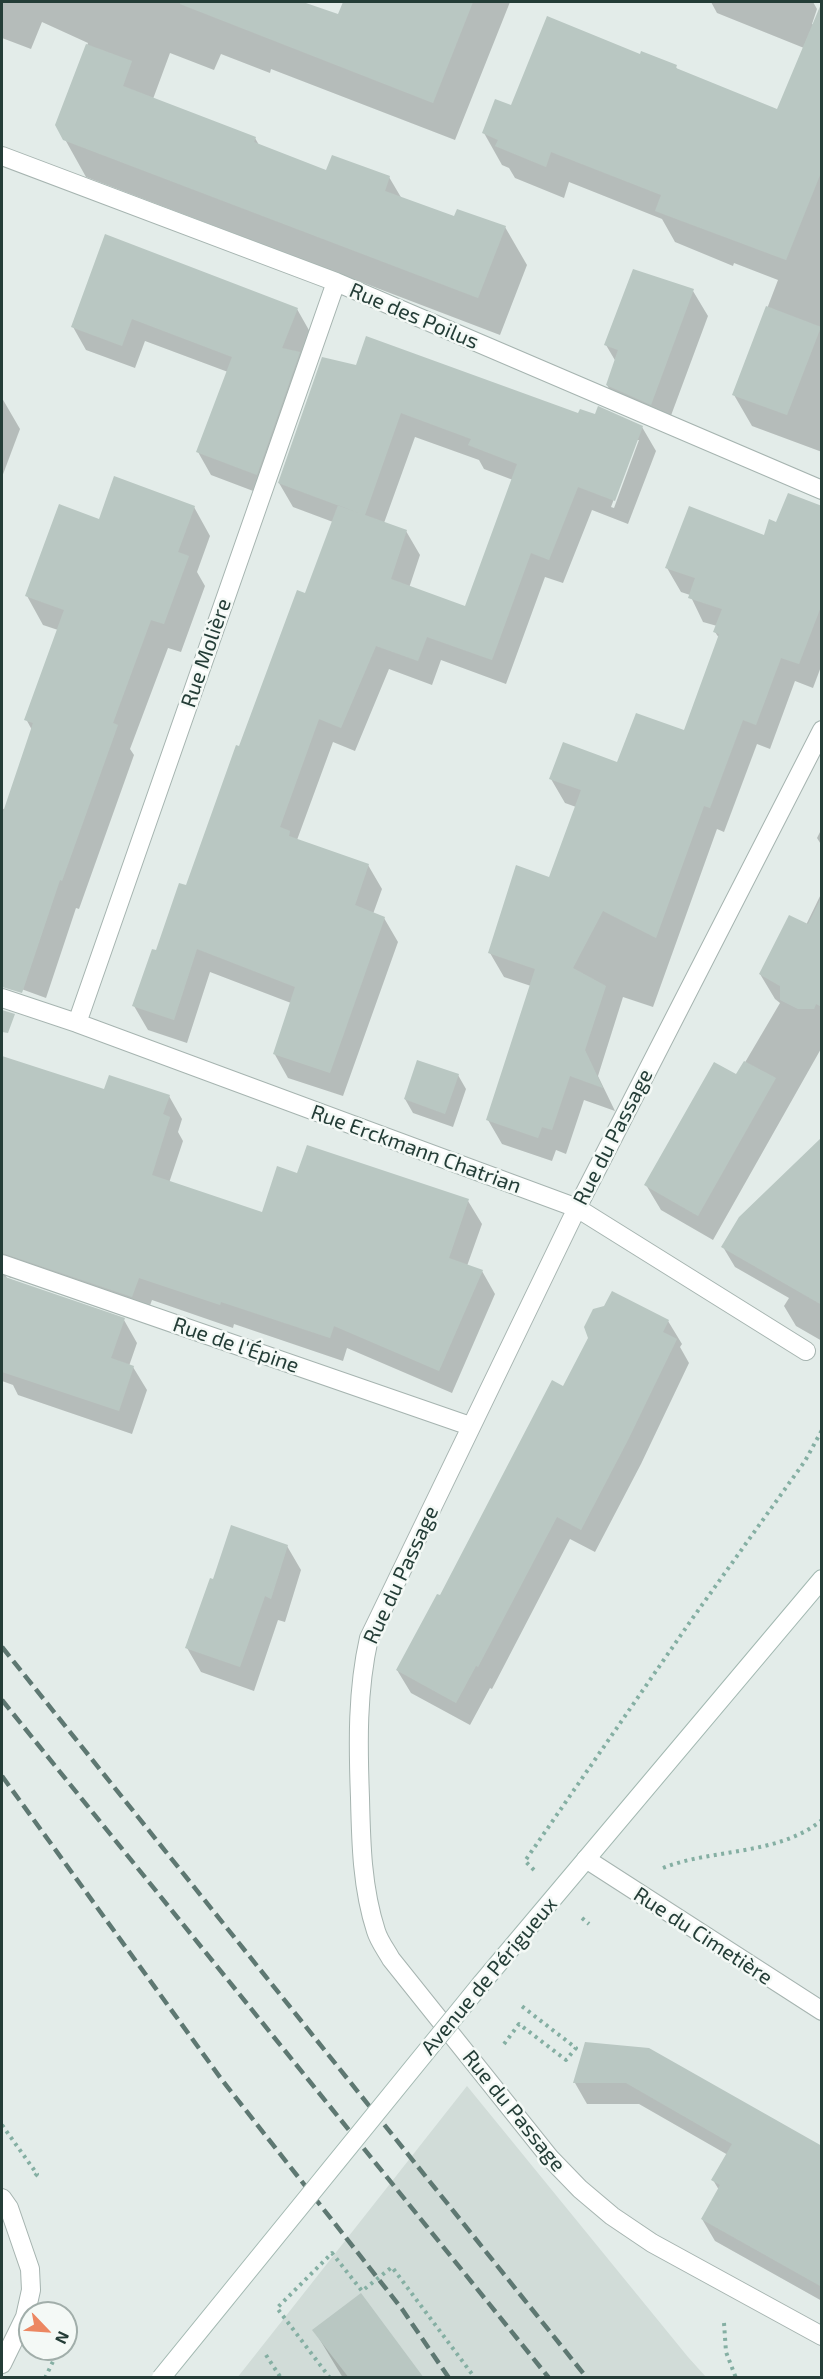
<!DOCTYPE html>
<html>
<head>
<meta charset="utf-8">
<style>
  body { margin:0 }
  #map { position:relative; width:823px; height:2379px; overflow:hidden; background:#e3ece9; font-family:"Exo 2",sans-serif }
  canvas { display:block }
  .frame { position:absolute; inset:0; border:3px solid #243d37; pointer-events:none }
  .north { position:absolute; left:18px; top:2301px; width:60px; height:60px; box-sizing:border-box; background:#f4f9f6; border:2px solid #a1aeaa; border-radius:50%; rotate:115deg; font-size:16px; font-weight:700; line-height:24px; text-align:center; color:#243d37 }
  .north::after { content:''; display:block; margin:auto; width:21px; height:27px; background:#ec8762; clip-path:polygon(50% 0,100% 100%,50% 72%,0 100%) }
</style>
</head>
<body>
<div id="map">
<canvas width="823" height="2379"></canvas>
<div class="frame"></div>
<div class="north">N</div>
</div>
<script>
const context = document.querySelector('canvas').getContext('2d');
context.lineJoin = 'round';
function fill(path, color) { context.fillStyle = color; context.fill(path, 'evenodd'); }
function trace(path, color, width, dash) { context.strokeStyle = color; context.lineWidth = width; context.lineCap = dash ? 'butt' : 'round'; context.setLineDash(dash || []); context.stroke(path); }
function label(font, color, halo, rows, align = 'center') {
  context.font = font + ' "Exo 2",sans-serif'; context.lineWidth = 5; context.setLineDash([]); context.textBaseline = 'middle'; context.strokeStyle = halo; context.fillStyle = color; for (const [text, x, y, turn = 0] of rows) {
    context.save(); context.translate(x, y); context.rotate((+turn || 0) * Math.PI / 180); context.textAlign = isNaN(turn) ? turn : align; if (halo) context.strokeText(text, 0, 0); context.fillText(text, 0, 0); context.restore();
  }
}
const built = new Path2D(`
  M467 2086 688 2357 706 2377 237 2378Z`);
const shadow = new Path2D(`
  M2 2H299L339 16 345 2H510L455 140 271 69 270 73 221 54 214 70 170 53 153 99 255 138 259 145 327 172 389 177 402 199 455 218 505 227 527 265 500 335 86 177 57 125 88 43 42 22 31 49 2 38Z
  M711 2H813L817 9 812 24 822 28V452L752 426 734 395 778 280 734 263 733 266 675 242 662 219 569 182 564 198 515 178 509 168 502 165 484 133 511 107 641 56 676 67 678 71 778 110 804 48 717 13Z
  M106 236 297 309 310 332 269 497 211 475 198 452 228 372 145 341 135 368 86 350 73 327Z
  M693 291 708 316 666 429 622 411 607 385 616 362 606 345Z
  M323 359 579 415 642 427 656 451 628 524 592 510 563 583 545 577 506 684 441 660 432 685 389 669 355 751 333 742 297 840 368 865 382 889 373 914 384 918 398 942 343 1096 288 1078 274 1053 291 1003 210 972 187 1043 148 1030 134 1006 187 887 240 748 306 595 333 522 293 507 279 483ZM415 437 479 460 484 469 513 480 465 608 409 588 420 555 406 531 384 523ZM636 440H639L614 508 611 507Z
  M2 398 20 429 2 477Z
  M194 507 210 536 197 572 205 586 181 652 168 648 130 749 134 755 79 909 76 908 46 998 2 982V808L5 810 32 730 26 719 58 630 43 625 27 596 99 521Z
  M822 507V664L813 688 795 681 770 749 757 744 724 832 717 829 653 1007 623 997 598 1076 615 1111 584 1100 566 1154 556 1150 552 1161 502 1144 488 1120 531 986 504 977 490 953 550 879 576 807 565 803 551 779 618 763 684 732 719 638 715 632 717 626 703 622 690 595 681 592 667 568 765 537 777 524Z
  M822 828V846L817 838Z
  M822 892V1047L713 1240 661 1210 646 1185 737 1076 780 1003 775 999 760 974 806 925Z
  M2 1058 105 1091 169 1096 182 1119 178 1132 183 1141 169 1183 263 1214 298 1175 468 1201 482 1224 467 1266 482 1271 495 1294 452 1393 347 1348 343 1361 234 1324 233 1328 152 1300 145 1319 20 1276 10 1278 2 1263Z
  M458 1075 466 1089 453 1127 413 1113 405 1099Z
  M822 1139V1341L796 1326 784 1306 789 1298 735 1267 723 1247Z
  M2 1269 7 1278 124 1320 137 1343 129 1366 133 1367 147 1390 132 1434 18 1395 13 1385 2 1381Z
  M668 1321 682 1344 680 1347 689 1363 641 1464 595 1552 570 1539 492 1689 490 1688 470 1725 411 1693 397 1670 564 1388Z
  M287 1546 301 1570 285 1622 278 1620 254 1691 201 1672 187 1648 214 1581Z
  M649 2050 822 2214V2301L715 2241 702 2219 719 2190 713 2180 728 2155 639 2104H587L575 2083Z
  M314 2330 422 2378H343Z`);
const building = new Path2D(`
  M180 2H303L338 14 343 2H473L433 103 180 4Z
  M821 4 822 170 786 260 655 211 661 195 551 152 546 167 495 146 498 140 482 133 495 99 511 105 547 16 640 54 641 51 677 65 676 68 777 109Z
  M86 44 132 61 123 86 256 137 254 142 326 170 332 155 390 176 385 191 454 216 457 209 506 226 478 298 63 140 55 125Z
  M105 234 298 308 282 348 300 352 257 475 196 452 232 357 132 319 122 346 71 327Z
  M633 269 694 289 651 405 606 385 618 350 604 345Z
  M766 306 821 327 787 415 732 395Z
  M366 336 578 413 580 409 595 414 598 406 643 426 615 501 578 487 549 560 531 553 492 660 427 637 418 661 376 646 341 728 319 719 280 827 290 831 289 836 369 864 355 905 385 917 330 1073 273 1054 295 987 197 949 174 1020 132 1006 152 949 156 950 179 883 186 885 236 745 239 746 297 590 305 593 338 505 361 514 278 483 322 357 356 365ZM401 413 471 439 468 445 517 464 465 606 391 579 407 530 365 515Z
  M114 476 195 506 178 552 189 556 164 624 151 620 113 723 118 725 62 881 60 880 22 993 2 987V815L33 723 24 720 64 610 25 596 59 504 99 519Z
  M788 493 822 506V604L799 664 781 658 756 725 743 720 710 808 704 806 656 938 603 911 573 968 606 986 585 1050 603 1088 570 1076 552 1130 542 1127 538 1138 486 1120 535 969 488 953 516 865 549 877 581 790 549 779 563 742 617 762 636 713 684 730 719 634 713 632 722 609 688 598 695 578 665 568 689 506 764 535 769 519 776 522Z
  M822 896V1007L816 1004 814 1009H798L780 1000V986L759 974 789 915 808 924Z
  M2 1010 15 1014 8 1033 2 1032Z
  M2 1056 104 1089 109 1075 170 1095 163 1114 170 1117 152 1175 262 1212 277 1166 297 1173 307 1145 469 1199 449 1258 483 1270 439 1371 334 1326 330 1338 221 1302 220 1305 139 1278 132 1297 2 1253Z
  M417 1060 459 1074 445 1114 404 1099Z
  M744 1061 776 1078 698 1216 644 1185 714 1062 736 1074Z
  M822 1137V1305L721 1247 739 1217Z
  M2 1276 125 1318 111 1358 134 1366 119 1411 2 1372Z
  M612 1291 669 1320 663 1332 677 1339 628 1440 581 1530 557 1517 478 1667 476 1666 456 1703 396 1670 437 1594 440 1595 552 1380 563 1386 588 1338 584 1327 593 1309 604 1306Z
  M231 1525 288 1545 271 1599 265 1596 240 1667 185 1648 210 1578 213 1579Z
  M585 2042 649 2048 822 2146V2287L701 2219 720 2185 711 2180 732 2144 626 2083H573Z
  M361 2293 424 2378H349L312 2330Z`);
const path = new Path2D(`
  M663 1868C713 1848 778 1856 822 1820
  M534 1870 525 1861 692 1619 805 1461 822 1430
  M582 1918 589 1924
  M504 2044 519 2024 566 2060 576 2048 519 2004
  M2 2125 37 2174 32 2179
  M724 2323 726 2352 736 2378
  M266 2355 281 2378
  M45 2378 59 2349
  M330 2378 277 2308 332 2253 362 2291 392 2267 475 2378`);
const street = new Path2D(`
  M2 156 336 282 822 490
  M822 730 577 1208 369 1638C357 1691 358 1744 360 1798 361 1843 362 1888 376 1931 379 1941 386 1950 391 1959L550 2158 580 2189 612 2216 652 2243 822 2336
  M2 998 77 1023 577 1208 806 1351
  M77 1023 336 282
  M2 1264 470 1426
  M586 1859 822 2011
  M2 2198 9 2208 30 2269 31 2290 25 2317 2 2364`);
const secondary = new Path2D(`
  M481 1984 822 1579`);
const rail = new Path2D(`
  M2 1647 587 2378
  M2 1700 549 2378
  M2 1776 222 2080 402 2309 449 2378`);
const secondaryBridge = new Path2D(`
  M161 2378 481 1984`);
const streetNames = [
  ["Rue des Poilus",414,316,23],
  ["Rue Molière",206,653,-71],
  ["Rue du Passage",613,1137,-63],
  ["Rue Erckmann Chatrian",416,1149,20],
  ["Rue de l'Épine",236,1345,19],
  ["Rue du Passage",401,1575,-65],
  ["Rue du Cimetière",703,1936,33],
  ["Avenue de Périgueux",489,1976,-50],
  ["Rue du Passage",514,2111,51]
];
fill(built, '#d1dcd8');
fill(shadow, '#0003');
fill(building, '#b9c7c2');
trace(street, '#a6b4b0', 20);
trace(secondary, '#a2b8b1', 20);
trace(path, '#85afa3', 4, [3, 4.5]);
trace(street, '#fff', 18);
trace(secondary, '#fff', 18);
trace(rail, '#5e7872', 4.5, [12, 6]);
trace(secondaryBridge, '#a2b8b1', 20, []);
trace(secondaryBridge, '#fff', 18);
label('21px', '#243d37', '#f4f9f6', streetNames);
</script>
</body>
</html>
